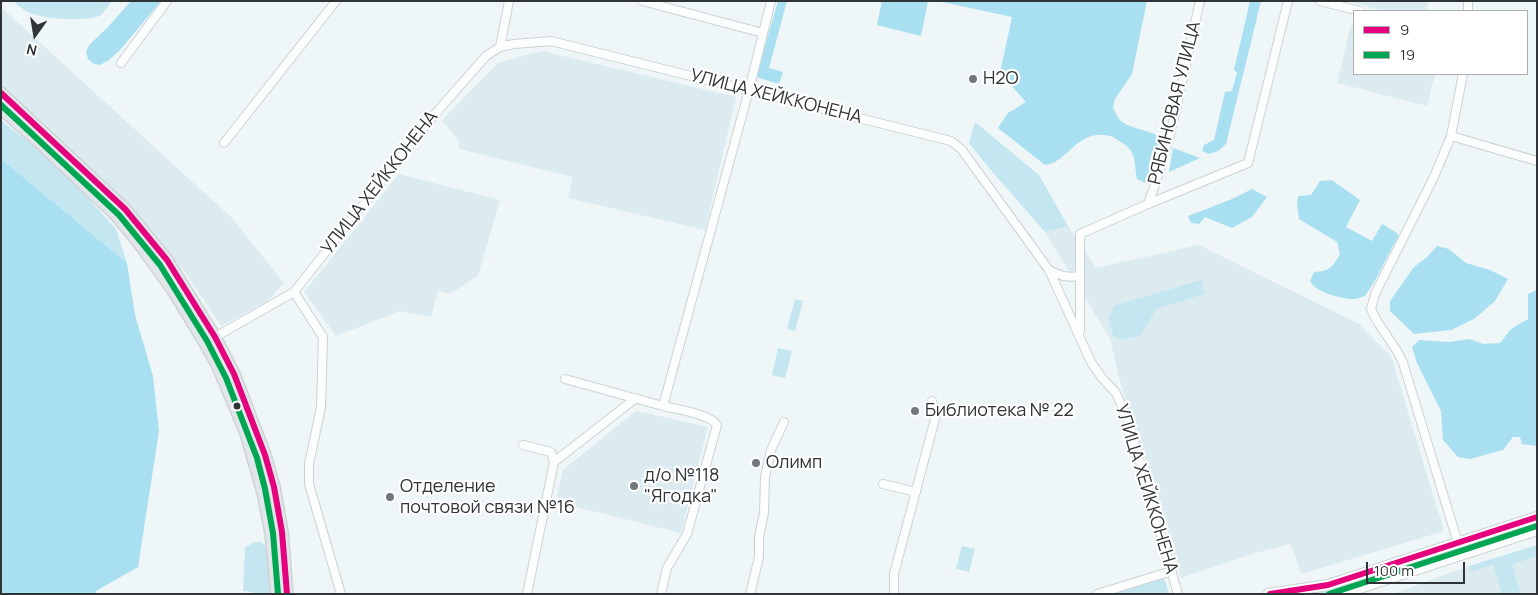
<!DOCTYPE html>
<html>
<head>
<meta charset="utf-8">
<style>
  body { margin:0 }
  #map { position:relative; width:1538px; height:595px; overflow:hidden; background:#eef6f8; font-family:Manrope,sans-serif }
  canvas { display:block }
  .frame { position:absolute; inset:0; border:2px solid #2f3436; pointer-events:none }
  .legend { position:absolute; left:1353px; top:10px; width:175px; height:65px; box-sizing:border-box; background:#fff; border:1px solid #acaeaf; margin:0; padding:6px 9px; list-style:none; font-size:15px; color:#2f3436 }
  .legend li { display:flex; align-items:center; gap:10px; height:25px }
  .legend b { width:25px; border:1px solid #acaeaf }
  .north { position:absolute; left:10px; top:10px; width:50px; height:50px; -webkit-text-stroke:4px #fff; paint-order:stroke; rotate:193deg; font-size:14px; font-weight:700; line-height:20px; text-align:center; color:#2f3436 }
  .north::after { content:''; display:block; margin:auto; width:18px; height:22px; background:#2f3436; clip-path:polygon(50% 0,100% 100%,50% 72%,0 100%) }
  .scale { position:absolute; left:1366px; top:562px; width:99px; height:22px; box-sizing:border-box; border:2px solid #2f3436; border-top:0; padding-left:6px; font-size:15px; line-height:18px; white-space:nowrap; color:#2f3436; -webkit-text-stroke:4px #fff; paint-order:stroke }
</style>
</head>
<body>
<div id="map">
<canvas width="1538" height="595"></canvas>
<div class="frame"></div>
<ul class="legend">
<li><b style="height:6px;background:#e5007d"></b>9</li>
<li><b style="height:6px;background:#00a651"></b>19</li>
</ul>
<div class="north">N</div>
<div class="scale">100 m</div>
</div>
<script>
const context = document.querySelector('canvas').getContext('2d');
context.lineJoin = 'round';
function fill(path, color) { context.fillStyle = color; context.fill(path, 'evenodd'); }
function trace(path, color, width, dash) { context.strokeStyle = color; context.lineWidth = width; context.lineCap = dash ? 'butt' : 'round'; context.setLineDash(dash || []); context.stroke(path); }
function label(font, color, halo, rows, align = 'center') {
  context.font = font + ' Manrope,sans-serif'; context.lineWidth = 4.5; context.setLineDash([]); context.textBaseline = 'middle'; context.strokeStyle = halo; context.fillStyle = color; for (const [text, x, y, turn = 0] of rows) {
    context.save(); context.translate(x, y); context.rotate((+turn || 0) * Math.PI / 180); context.textAlign = isNaN(turn) ? turn : align; if (halo) context.strokeText(text, 0, 0); context.fillText(text, 0, 0); context.restore();
  }
}
const built = new Path2D(`
  M1345 1H1429L1426 11H1385Z
  M2 8 232 218 284 283 268 301 221 326 185 272 166 248 112 190 1 90V9Z
  M1351 25 1354 26V74H1435L1427 106 1337 83Z
  M542 51 736 97 705 230 568 198 573 177 459 149V142L442 120 498 63Z
  M399 174 500 200 478 276 450 294 438 291 431 317 400 311 336 336 304 292Z
  M1068 226 1096 268 1199 245 1359 324 1391 356 1444 531 1301 574 1291 544 1255 553 1181 578 1149 470 1122 389 1110 339 1045 232ZM1201 280 1205 294 1156 309Z
  M636 411 708 427 681 533 564 504 557 496 563 470Z
  M1537 556V594H1521L1512 565Z
  M1493 565 1502 594H1393L1469 566 1472 572Z`);
const green = new Path2D(`
  M13 1H112C108 6 104 13 99 16 89 21 47 19 36 15 27 13 20 7 13 1Z
  M1 120 38 150 80 189 116 229 127 263 1 159Z
  M975 122 1039 175 1068 226 1045 232 989 168 969 143Z
  M1201 280 1205 294 1156 309 1141 335 1123 340 1113 335 1109 319 1114 306Z
  M795 299 803 301 795 331 787 329Z
  M778 348 792 351 785 378 772 375Z
  M1537 521V526L1329 594H1302Z
  M255 542H261L270 550 272 594H253V592L243 591 245 547Z
  M1537 545V556L1512 565 1521 594H1502L1493 565 1471 572 1469 566Z
  M962 546 975 549 969 572 956 569Z
  M1160 578H1163L1166 583 1169 594H1108Z`);
const forest = new Path2D(`
  M131 1H161L120 50 109 60 100 65 94 64 88 59 86 52 89 45 107 28Z
  M778 1H787L769 68 783 72 779 84 756 77Z
  M882 1H928L921 36 877 25Z
  M938 1H1147L1132 74 1115 99 1113 108C1116 113 1118 119 1122 122 1135 130 1151 130 1163 139L1150 180 1145 183 1137 179C1134 163 1137 151 1121 142 1117 140 1114 137 1110 136 1077 128 1068 163 1045 165L998 128 1008 113 1026 102 1000 73 1012 17Z
  M1250 1H1261L1226 144 1218 151 1209 154 1202 151 1204 145 1214 140 1225 92 1232 91 1237 72 1234 70Z
  M1173 148 1200 158 1169 172Z
  M1 159 127 263 135 315 153 376 159 431 138 567 96 591 95 594H1Z
  M1332 180 1360 200 1346 227 1372 241 1382 224 1397 233 1399 236C1386 256 1379 277 1365 296 1361 297 1357 299 1353 299 1341 299 1315 292 1310 281L1314 272C1330 271 1332 268 1340 254L1337 242 1299 219 1297 205 1298 196 1311 195 1320 181Z
  M1252 189 1267 197 1252 217 1232 228 1205 217 1199 224 1191 223 1188 216 1232 199Z
  M1437 246 1449 249 1466 263 1490 270 1508 279 1495 301 1474 319 1451 330 1414 334 1390 311V301L1414 267 1427 257Z
  M1537 290V446L1522 444 1520 437H1513L1503 450 1470 459 1458 457 1443 440 1441 411 1417 363 1412 347 1419 340 1449 342 1470 339 1483 344 1500 343 1511 329 1528 319V294Z`);
const street = new Path2D(`
  M642 1 763 33
  M1320 1 1360 11
  M1468 11V1
  M500 47 509 1
  M121 63 167 1
  M1451 136 1537 161
  M224 143 336 1
  M1148 204C1173 139 1184 69 1200 1
  M1049 270C1061 276 1066 278 1080 276
  M294 292 323 337 321 407 309 464V484L341 594
  M1080 331V234L1148 204 1248 163 1288 1
  M215 337 294 292 435 114 486 56 500 47 514 44 551 41 951 141 962 150 1049 270 1091 362 1102 378 1116 393 1128 420 1178 594
  M565 379 663 406 749 90 771 1
  M523 445 551 452 554 462
  M883 484 916 492
  M1458 543 1403 363C1395 343 1379 329 1371 309L1375 294 1434 177 1451 136 1463 74
  M527 594 554 462 636 398
  M661 594 667 568 687 534 717 425C710 414 676 409 663 406
  M750 594 759 557V537L764 513 765 477 771 450 784 422
  M894 594V574L936 415 932 401
  M1097 594 1172 571`);
const secondary = new Path2D(`
  M1268 594 1328 585 1537 517
  M1341 594 1537 530`);
const primary = new Path2D(`
  M1 93 125 209 167 260 215 337 234 374 265 455 274 487 282 532 287 594
  M1 108 41 144 115 214 136 239 173 290 204 341 217 364 246 433 263 492 271 533 277 594`);
const bus1 = new Path2D(`
  M1 93 125 209 167 260 215 337 234 374 265 455 274 487 282 532 287 594
  M1270 594 1328 585 1537 517`);
const bus2 = new Path2D(`
  M1 105 119 215 160 265 207 341 226 378 257 458 265 489 273 533 278 594
  M1329 594 1537 526`);
const markers = [
  [973,79,5,"#72787a"],
  [237,406,4.5,"#2f3436"],
  [915,411,5,"#72787a"],
  [756,463,5,"#72787a"],
  [634,486,5,"#72787a"],
  [390,497,5,"#72787a"]
];
const poiNames = [
  ["H2O",983,79],
  ["Библиотека № 22",925,411],
  ["Олимп",766,463],
  ["д/о №118",644,476],
  ["\"Ягодка\"",644,497],
  ["Отделение",400,487],
  ["почтовой связи №16",400,508]
];
const streetNames = [
  ["УЛИЦА ХЕЙККОНЕНА",776,97,14],
  ["РЯБИНОВАЯ УЛИЦА",1175,103,-76],
  ["УЛИЦА ХЕЙККОНЕНА",380,183,-52],
  ["УЛИЦА ХЕЙККОНЕНА",1146,489,73]
];
fill(built, '#dcebf0');
fill(green, '#c4e6f0');
fill(forest, '#a9e0f1');
trace(street, '#ccd2d4', 10);
trace(secondary, '#ccd2d4', 12);
trace(primary, '#cfd3d4', 14);
trace(street, '#fcfefe', 8);
trace(secondary, '#fcfefe', 10);
trace(primary, '#e0e6ea', 11);
trace(bus1, '#e5007d', 6);
trace(bus2, '#00a651', 6);
for (const [x, y, r, color] of markers) { const dot = new Path2D(); dot.arc(x, y, r, 0, 2 * Math.PI); context.fillStyle = color; context.fill(dot); trace(dot, '#fff', 2); }
label('18px', '#2f3436', '#fff', poiNames, 'left');
label('18px', '#2f3436', '#fff', streetNames);
</script>
</body>
</html>
